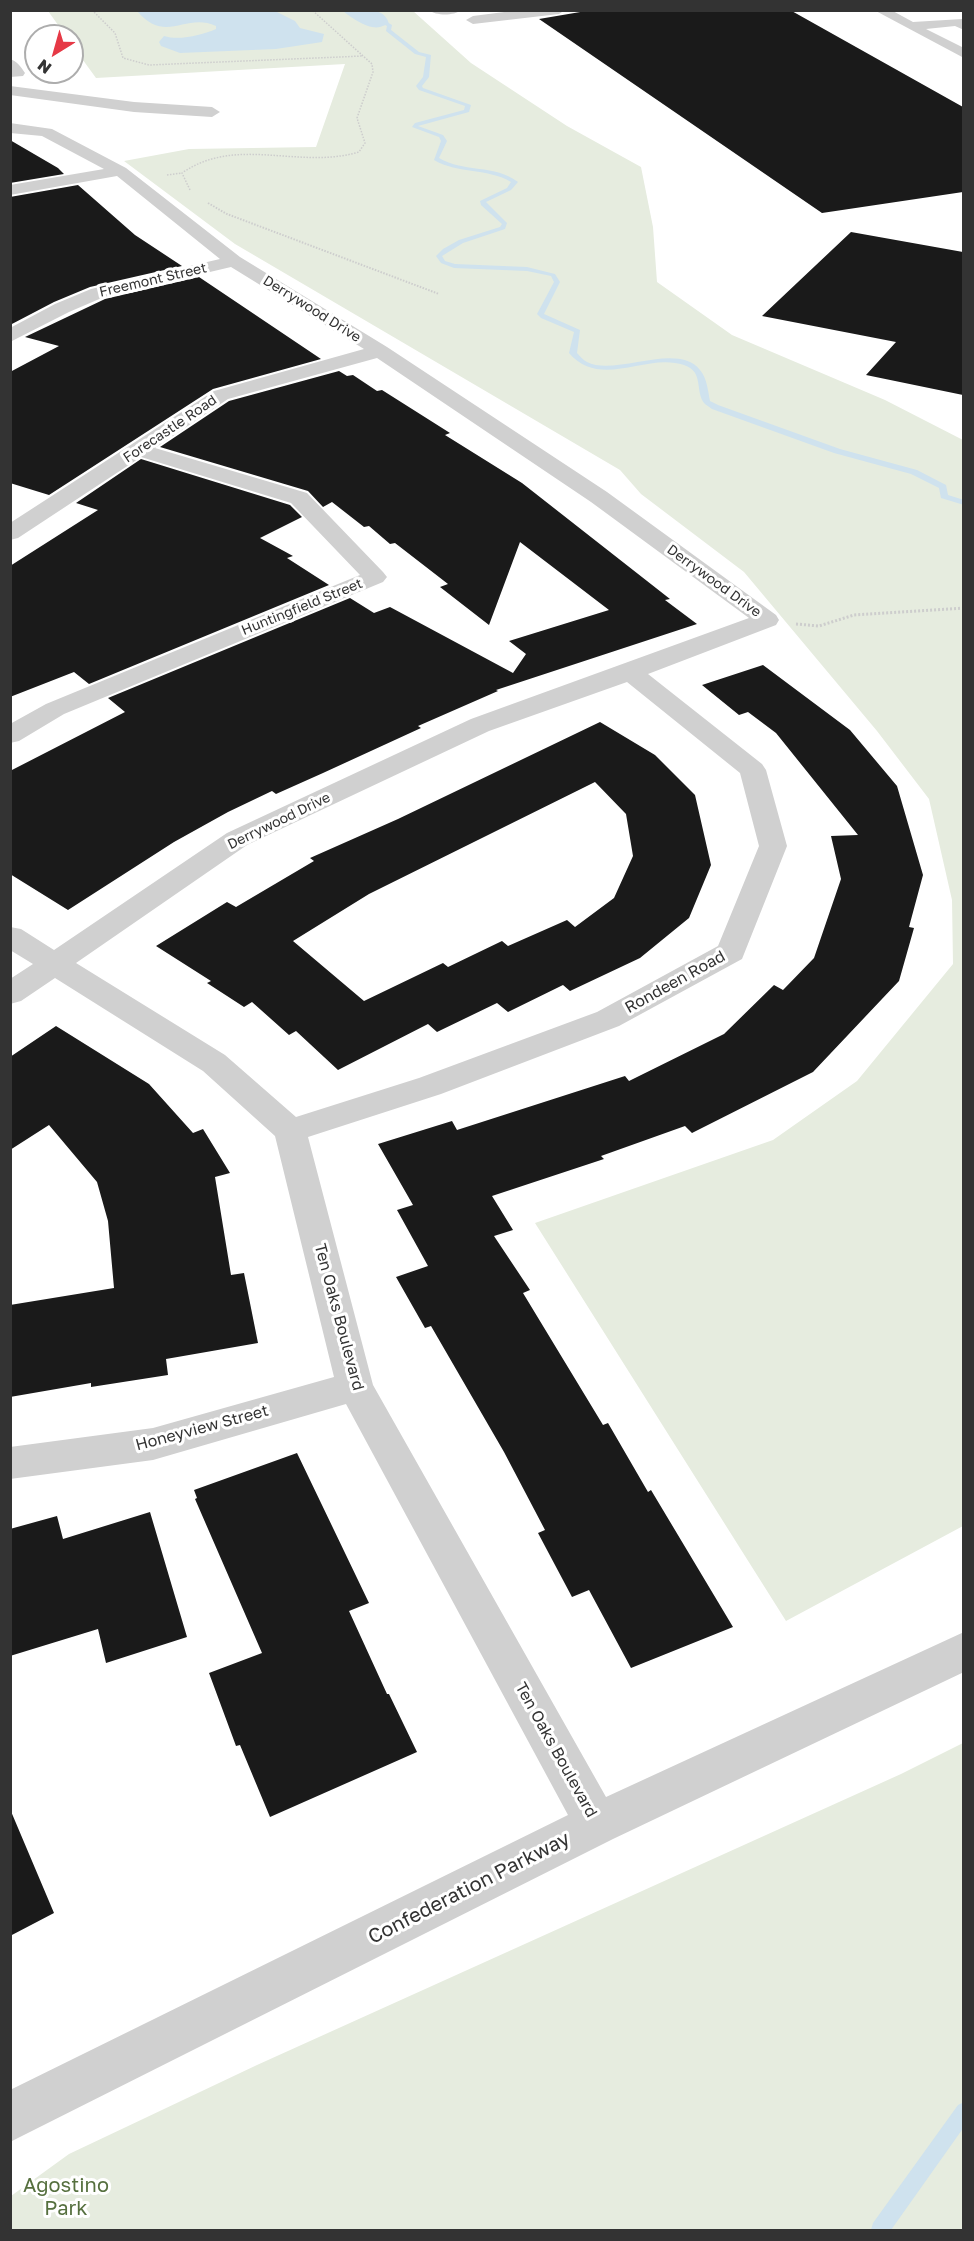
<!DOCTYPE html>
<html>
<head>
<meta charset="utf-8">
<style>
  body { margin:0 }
  #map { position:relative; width:974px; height:2241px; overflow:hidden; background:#fff; font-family:"Golos Text",sans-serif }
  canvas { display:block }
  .frame { position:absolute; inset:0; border:12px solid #333; pointer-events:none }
  .north { position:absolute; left:24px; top:24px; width:60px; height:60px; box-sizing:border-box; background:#fff; border:2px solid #adadad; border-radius:50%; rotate:217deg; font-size:16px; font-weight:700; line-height:24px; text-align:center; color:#333 }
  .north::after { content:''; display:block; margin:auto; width:21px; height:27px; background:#e63946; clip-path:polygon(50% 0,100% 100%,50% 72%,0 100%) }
</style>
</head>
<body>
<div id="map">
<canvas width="974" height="2241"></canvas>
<div class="frame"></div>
<div class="north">N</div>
</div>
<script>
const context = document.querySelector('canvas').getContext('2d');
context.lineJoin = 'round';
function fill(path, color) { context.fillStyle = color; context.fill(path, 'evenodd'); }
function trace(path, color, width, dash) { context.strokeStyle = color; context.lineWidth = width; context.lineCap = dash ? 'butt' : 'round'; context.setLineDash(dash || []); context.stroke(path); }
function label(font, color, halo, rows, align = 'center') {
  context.font = font + ' "Golos Text",sans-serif'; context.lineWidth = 6; context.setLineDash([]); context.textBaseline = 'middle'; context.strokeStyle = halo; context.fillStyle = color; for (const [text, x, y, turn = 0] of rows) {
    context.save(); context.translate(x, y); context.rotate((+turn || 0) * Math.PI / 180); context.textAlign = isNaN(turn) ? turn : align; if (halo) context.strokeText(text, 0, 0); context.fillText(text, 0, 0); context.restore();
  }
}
const green = new Path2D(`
  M48 11H413L471 63 567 126 641 167 653 227 657 282 732 335 885 400 963 440V1526L786 1621 535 1223 773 1140 857 1081 953 964 952 900 929 799 877 731 744 572 641 494 620 470 235 244 124 161 189 149 316 147 345 64 96 78 72 45V36H66Z
  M963 1743V2230H11V2196L69 2154 257 2065 901 1774Z`);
const water = new Path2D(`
  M137 11H275L295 21 300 28 324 34 322 42 276 49 180 53 161 46 159 42 164 36C179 41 202 35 216 29V26C185 12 166 45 137 11Z
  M343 11C358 10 385 5 389 24 386 24 384 26 380 27 369 30 350 17 343 11Z`);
const stream = new Path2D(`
  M361 10H367L392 25 391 30 419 52 431 55 429 77 422 86 423 88 471 105 469 112 418 126 443 135 447 141 439 158C464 173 495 164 518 182L511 190 486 202 507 223 505 229 463 243 442 256 445 261 455 264 527 267 555 274 560 282 544 314 580 330 577 353C580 356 583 360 587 362 615 377 677 341 700 370 707 378 708 391 710 401L718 405 840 449 917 470 946 485 948 495 964 500V505L941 498 939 488 911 474 834 453 712 409C710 407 707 406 705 404 694 392 705 372 684 365 646 352 601 390 569 353L574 332 541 318 537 314 554 282 551 276 527 271 454 268 441 263 436 256 443 249 459 240 500 227 502 224 481 205 480 201 507 188 511 182C488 168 458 174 434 160L441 141 439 137 412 127 415 123 464 110 465 106 419 90 416 86 423 77 426 57 415 54 386 31 387 26Z
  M964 2102V2127L891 2230H871L873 2223 958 2105Z`);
const building = new Path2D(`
  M592 10H790L963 107V192L822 213 539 19Z
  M10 140 58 168 64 174 10 183Z
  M78 185 135 235 182 266 90 287 54 302 10 325V197Z
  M851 232 963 252V395L866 375 896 342 762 316Z
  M199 277 321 359 213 389 49 495 10 483V372L59 346 25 337 105 299Z
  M339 371 347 376 353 375 377 391 382 390 450 433 445 435 522 483 670 599 665 600 697 624 496 690 498 691 418 726 421 728 323 773 276 794 272 791 228 812 174 842 68 910 10 874V771L125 712 108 698 350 598 374 613 390 607 513 673 526 654 509 641 609 610 520 542 489 625 440 587 448 584 395 543 390 544 369 526 364 527 332 502 323 507 308 491 160 447 229 401Z
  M141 459 290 505 302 517 260 538 293 556 287 558 329 585 89 684 74 672 10 697V566L98 510 76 503Z
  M763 665 850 730 897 786 923 875 909 927 914 928 899 981 813 1072 692 1133 685 1126 601 1156 604 1159 492 1196 513 1230 494 1236 530 1290 523 1293 603 1425 608 1423 648 1492 651 1490 733 1627 631 1668 589 1590 572 1597 538 1533 545 1530 504 1452 431 1326 425 1328 396 1277 428 1266 397 1210 413 1205 378 1144 452 1121 457 1130 625 1076 629 1081 724 1034 774 985 783 990 814 958 841 879 831 836 858 835 776 733 748 712 739 715 702 685Z
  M600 722 655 755 695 795 711 865 689 918 640 958 570 991 563 985 508 1012 497 1003 437 1032 428 1024 338 1070 296 1031 289 1035 252 1002 244 1007 207 983 211 981 156 946 227 902 236 907 314 861 310 858 398 819ZM595 782 626 814 633 856 614 898 575 927 567 920 508 946 502 941 448 967 443 963 364 1001 293 941 369 894Z
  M56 1026 149 1084 193 1133 203 1129 230 1173 215 1177 231 1275 244 1273 258 1343 166 1359 168 1375 91 1387V1383L10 1397V1305L114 1288 108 1221 97 1182 49 1125 10 1150V1057Z
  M297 1453 369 1603 349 1611 387 1694H389L417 1752 270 1817 240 1745 236 1746 209 1673 262 1653 195 1499 197 1498 194 1490Z
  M150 1512 187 1637 106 1663 98 1629 10 1656V1529L57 1516 63 1539Z
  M10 1809 54 1913 10 1936Z`);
const pathFar2 = new Path2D(`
  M92 10 115 33 123 58 149 65 363 56
  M167 175 182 173
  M190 190 182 173C237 135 298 170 359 152L365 143 357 118 373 72 372 64 312 10`);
const pathFar1 = new Path2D(`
  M208 203 227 214 439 294`);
const path = new Path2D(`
  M796 624 819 626 854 615 964 608`);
const minor = new Path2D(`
  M429 10H461C454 16 436 16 429 10Z
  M520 10H565L559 14 473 24 466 20 473 16Z
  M874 10H891L913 22 962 19 964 30 955 26 926 29 964 48V58Z
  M10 59C17 61 21 67 25 73L23 76 10 77Z
  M10 86 134 102 212 107 220 112 212 117 134 112 10 95Z
  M10 123 52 129 126 168 240 257 387 347 607 492 776 615 779 620 776 625 648 674 762 764 766 770 787 846 742 959 619 1026 441 1094 308 1137 373 1385 606 1797 964 1632V1672L613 1839 10 2142V2090L568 1815 346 1404 153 1460 10 1479V1447L153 1428 334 1377 275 1136 203 1071 55 978 21 1001 10 1004V979L33 964 10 950V927L21 929 54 950 227 833 471 719 749 618 591 502 377 358 228 399 155 448 307 493 383 572 387 577 383 582 64 714 19 741 10 743V724L46 704 360 575 291 503 141 457 18 538 10 540V523L214 391 364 349 231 267 104 297 69 312 10 342V328L55 304 91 289 220 259 117 176 10 195V185L104 169 42 136 10 133ZM627 682 740 773 759 846 718 946 597 1012 419 1078 296 1117 225 1055 76 963 247 845 489 731Z`);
const farStreetnames = [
  ["Freemont Street",153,280,-13],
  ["Derrywood Drive",312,309,32],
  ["Forecastle Road",170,429,-34],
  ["Derrywood Drive",714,581,36],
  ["Huntingfield Street",302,607,-22],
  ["Derrywood Drive",279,821,-26]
];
const streetNames = [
  ["Rondeen Road",675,982,-29],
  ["Ten Oaks Boulevard",339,1317,75],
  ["Honeyview Street",202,1428,-15],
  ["Ten Oaks Boulevard",556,1750,61]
];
const nearStreetnames = [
  ["Confederation Parkway",469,1888,-27]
];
const nearParknames = [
  ["Agostino",66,2186],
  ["Park",66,2209]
];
fill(green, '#e6ecdf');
fill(water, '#cfe2ee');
fill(stream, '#cfe2ee');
fill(building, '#1a1a1a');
trace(pathFar2, '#cdcdcd', 1.5, [1.5, 1.5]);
trace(pathFar1, '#cdcdcd', 2, [1.5, 1.5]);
trace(path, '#cdcdcd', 3, [2, 2]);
fill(minor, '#d0d0d0');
label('14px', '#333', '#fff', farStreetnames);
label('16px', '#333', '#fff', streetNames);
label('20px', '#333', '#fff', nearStreetnames);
label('20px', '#56703f', '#fff', nearParknames);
</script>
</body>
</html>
